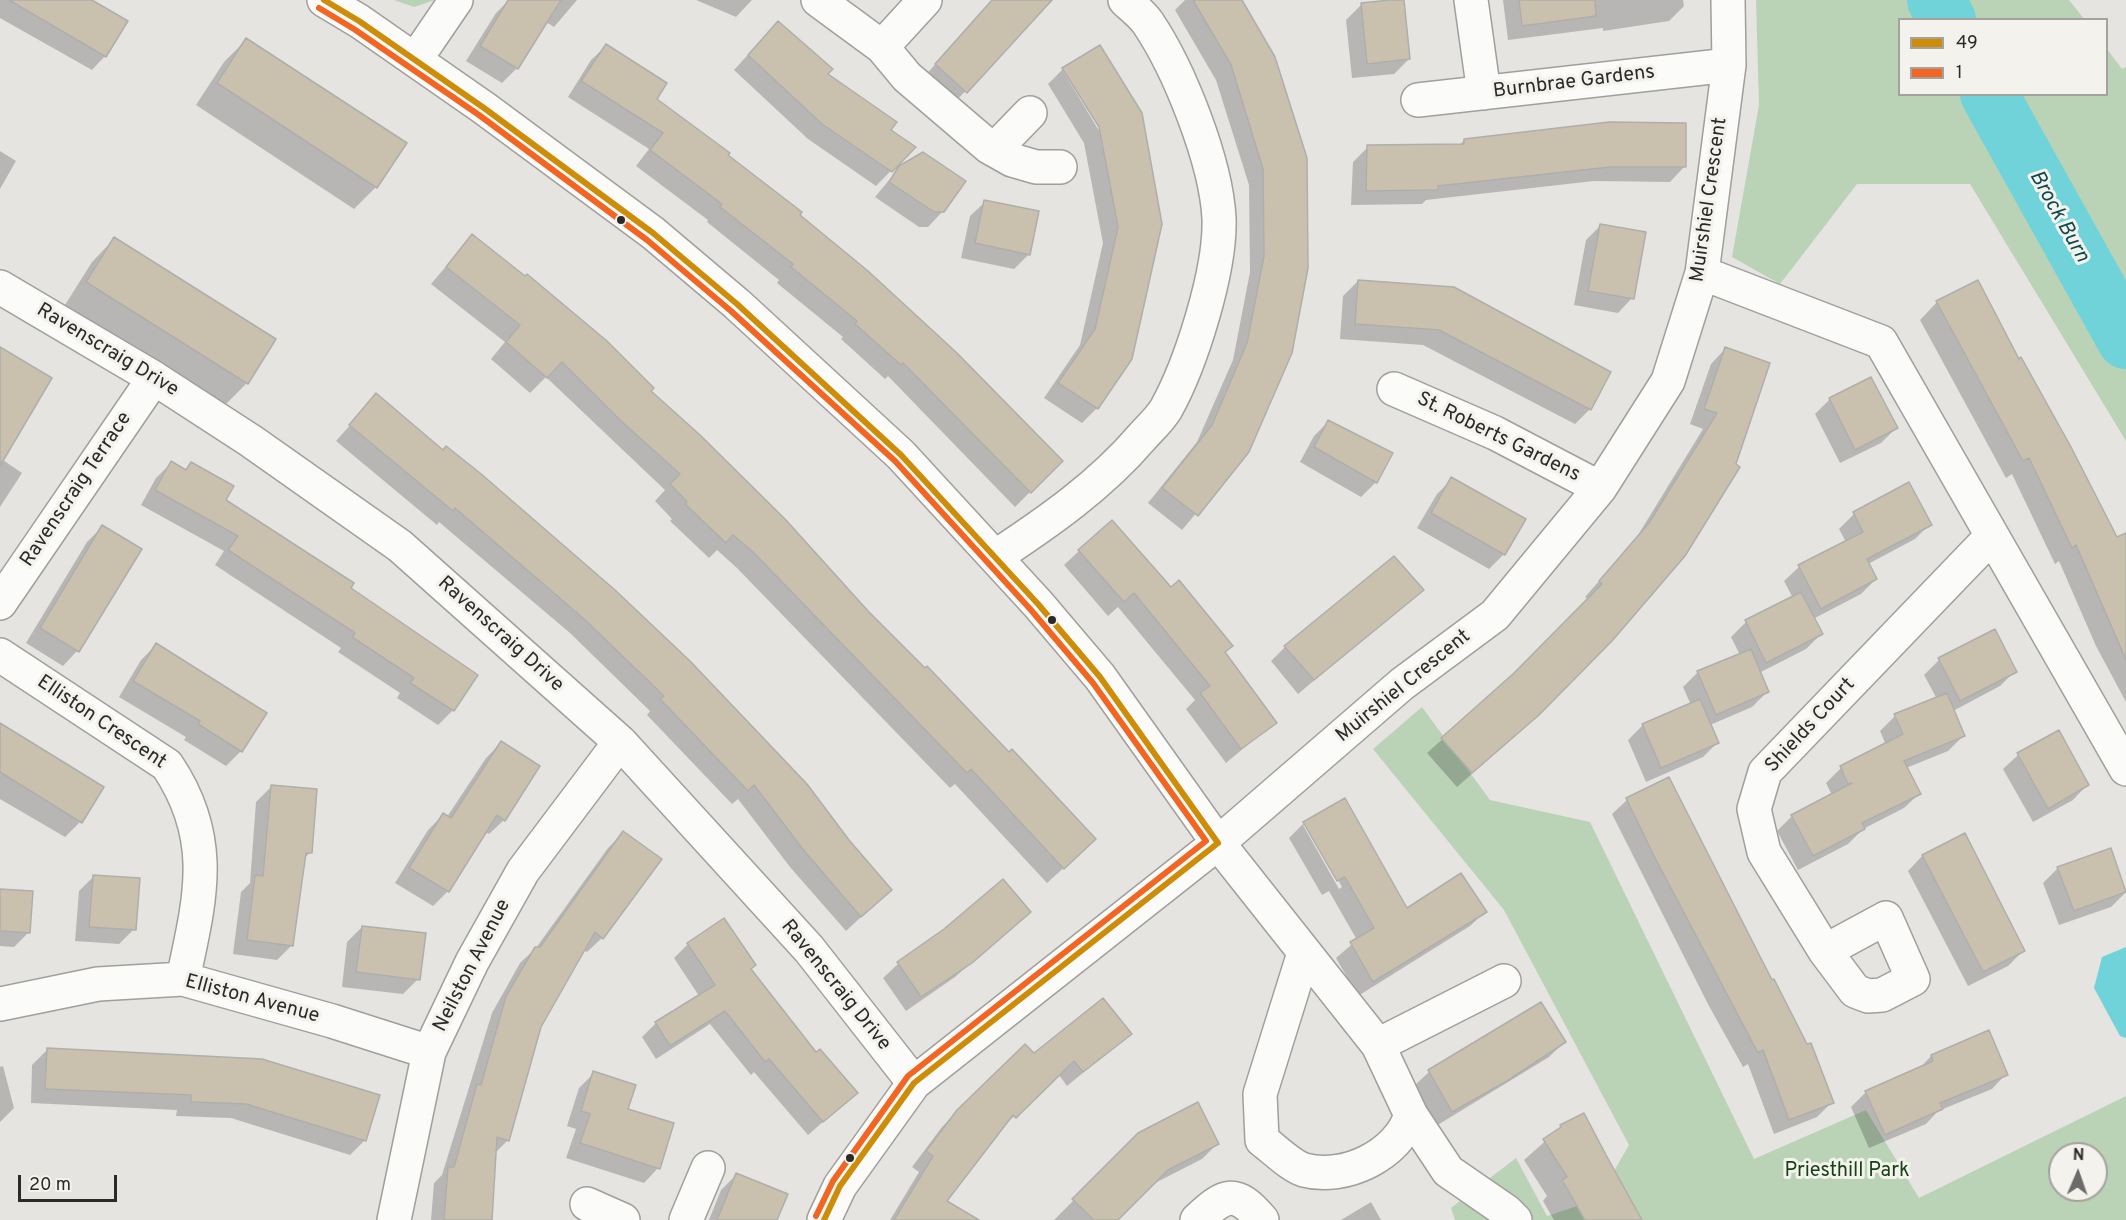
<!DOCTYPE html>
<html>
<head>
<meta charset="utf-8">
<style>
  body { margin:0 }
  #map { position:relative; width:2126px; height:1220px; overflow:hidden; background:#e5e4e1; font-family:Overpass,sans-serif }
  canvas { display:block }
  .legend { position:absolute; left:1898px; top:18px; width:210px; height:78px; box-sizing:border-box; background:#f4f2ec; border:2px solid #a4a29e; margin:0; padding:8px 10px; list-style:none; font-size:18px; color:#2b2a28 }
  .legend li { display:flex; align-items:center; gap:12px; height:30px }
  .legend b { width:30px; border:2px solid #a4a29e }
  .north { position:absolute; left:2048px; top:1142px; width:60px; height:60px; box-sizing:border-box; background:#f4f2ec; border:2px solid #a4a29e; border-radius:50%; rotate:2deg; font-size:16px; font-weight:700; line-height:24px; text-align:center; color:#2b2a28 }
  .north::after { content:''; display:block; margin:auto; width:21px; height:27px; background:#6c6b69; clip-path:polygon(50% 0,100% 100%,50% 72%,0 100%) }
  .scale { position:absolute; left:18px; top:1175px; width:99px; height:27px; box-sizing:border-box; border:3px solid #2b2a28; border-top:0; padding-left:8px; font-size:18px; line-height:21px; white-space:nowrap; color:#2b2a28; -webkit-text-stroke:4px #f4f2ec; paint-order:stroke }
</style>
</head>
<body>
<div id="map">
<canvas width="2126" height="1220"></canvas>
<ul class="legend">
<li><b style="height:8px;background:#ce8d08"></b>49</li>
<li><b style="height:8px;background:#f26522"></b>1</li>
</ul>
<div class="north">N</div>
<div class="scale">20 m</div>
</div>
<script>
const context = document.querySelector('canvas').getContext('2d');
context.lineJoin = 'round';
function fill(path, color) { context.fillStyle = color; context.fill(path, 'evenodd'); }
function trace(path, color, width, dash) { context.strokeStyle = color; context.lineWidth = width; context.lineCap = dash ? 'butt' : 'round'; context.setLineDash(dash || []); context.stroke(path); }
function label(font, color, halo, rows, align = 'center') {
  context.font = font + ' Overpass,sans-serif'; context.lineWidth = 6; context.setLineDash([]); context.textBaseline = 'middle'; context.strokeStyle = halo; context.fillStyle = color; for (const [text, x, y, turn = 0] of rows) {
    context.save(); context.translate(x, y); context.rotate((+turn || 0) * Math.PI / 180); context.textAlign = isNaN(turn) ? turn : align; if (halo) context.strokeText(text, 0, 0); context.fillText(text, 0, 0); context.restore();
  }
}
const green = new Path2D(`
  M394 0H435L414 7Z
  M1756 0H2069L2084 19 1900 20V94H2106L2107 49 2122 69 2126 67V441L1970 184H1857L1780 284 1732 257 1759 105Z
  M1422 707 1490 800 1590 822 1754 1159 1866 1110 1919 1198 2126 1096V1220H1455L1451 1208 1516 1158 1547 1216 1598 1199 1629 1145 1504 910 1373 749ZM2060 1154H2096V1190H2060Z`);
const water = new Path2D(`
  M2126 947V1038L2120 1036 2094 988 2102 957Z`);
const shadow = new Path2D(`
  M0 0H88L105 56 92 70 0 18Z
  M509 0H577L554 27 546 22 517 68 502 83 466 61 496 13Z
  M696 0H752L736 17Z
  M994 0H1053L951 106 921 80Z
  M1185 0H1240L1250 16 1290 353 1248 452 1182 530 1148 503 1197 442 1233 360 1250 272 1249 185 1216 80 1175 10Z
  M1503 0H1683L1684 6 1669 21 1603 31V28L1508 40Z
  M1361 5 1409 59 1394 74 1352 78 1346 20Z
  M764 37 826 74 889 131 914 147 876 186 808 139 734 70Z
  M246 40 376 187 354 209 196 105 224 62Z
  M606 46 655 100 797 215 1061 461 1015 507 888 376 885 379 841 339 843 337 777 283 779 280 707 222 708 220 636 166 649 149 568 97 591 60Z
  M1063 69 1140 114 1130 358 1097 408 1082 423 1044 398 1080 345 1103 243 1084 143 1048 84ZM1063 71H1066L1104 133 1101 134Z
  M1464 140 1684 167 1670 182 1594 181 1426 200 1422 204 1351 205 1353 162 1368 147 1459 146Z
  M0 151 16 161 0 189Z
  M900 167 943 211 928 227H919L875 197Z
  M985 202 1029 254 1014 269 961 258 970 216Z
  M1601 225 1632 298 1618 313 1574 305 1586 240Z
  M472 236 649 391 1078 855 1047 883 955 784 950 788 737 568 717 550 709 558 670 521 672 519 655 501 665 490 546 377 530 393 491 359 505 342 431 284Z
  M114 239 247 383 225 405 65 305 92 262Z
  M1358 281 1590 409 1575 424 1423 345 1340 339 1343 296Z
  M1937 302 2116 539 2126 545V702L2096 646 2059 561 2055 564 2012 474 2006 478 1920 320Z
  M1725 349 1768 364 1611 640 1522 730 1457 787 1427 753 1514 675 1589 600 1585 597 1635 540 1703 429 1690 424 1711 364Z
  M376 396 848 841 890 890 846 931 790 867 738 799 732 804 647 715 650 711 570 633 439 522 437 525 336 441Z
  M1830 399 1896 428 1881 443 1840 463 1815 414Z
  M1329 421 1376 482 1361 497 1300 462 1314 436Z
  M0 458 22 473 0 507Z
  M171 463 184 471 191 464 224 501 349 588 453 710 438 725 397 698 400 693 338 652 341 648 215 565 224 551 141 505 156 478Z
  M1452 479 1504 554 1489 569 1417 528 1437 494Z
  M1909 484 1930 524 1915 539 1868 564 1876 579 1861 594 1813 619 1821 634 1806 649 1759 673 1767 692 1752 707 1710 725 1717 743 1703 757 1646 782 1628 740 1643 725 1691 705 1683 687 1698 672 1740 655 1731 637 1746 622 1793 598 1784 581 1799 567 1846 542 1839 529 1854 514Z
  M102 527 140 550 77 651 63 666 26 643 87 542Z
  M1079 551 1170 589 1231 646 1224 653 1275 722 1226 763 1186 709 1195 700 1118 607 1108 616 1064 565Z
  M1422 590 1298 694 1271 661 1285 647Z
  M156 645 241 751 226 766 184 740 186 737 119 697 141 660Z
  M1939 660 2015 671 2000 686 1953 711 1963 736 1948 751 1906 768 1919 794 1904 808 1863 829 1848 844 1798 870 1777 831 1792 816 1832 795 1826 783 1841 768 1886 745 1880 731 1895 716 1937 699 1924 675Z
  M0 725 102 788 80 822 65 837 0 799Z
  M501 743 504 820 489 834 485 832 448 891 433 906 395 883 428 830 443 815 447 817 486 758Z
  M2018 755 2087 785 2073 800 2033 822 2003 769Z
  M1669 779 1832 1102 1817 1117 1774 1134 1748 1064 1743 1067 1709 1006 1612 814 1627 800Z
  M271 787 310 853 303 859 292 945 277 960 233 954 241 892 250 883 256 802Z
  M1304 823 1406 910 1485 912 1470 926 1358 996 1336 958 1357 940 1329 891 1322 895 1289 838ZM1303 825H1307L1342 887 1339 889Z
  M623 833 602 938 587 952 583 950 540 1026 508 1140 495 1153 490 1220H431L434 1183 442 1175 492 1013 520 963 536 948 608 848Z
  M1964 835 2023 951 2008 966 1968 986 1908 871 1922 856Z
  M2058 868 2126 892 2111 907 2059 925 2043 883Z
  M94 876 134 929 119 944 75 941 79 891Z
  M0 891 29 932 14 947 0 946Z
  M1029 912 955 977 906 1011 883 978 898 964 945 930Z
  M362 927 418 979 403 994 342 987 347 942Z
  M688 944 749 970 816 1055 856 1093 808 1135 754 1072 751 1075 710 1024 656 1059 642 1037 656 1023 699 996 674 958Z
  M1541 1005 1564 1042 1549 1057 1436 1126 1414 1086 1429 1072Z
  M1989 1032 2006 1074 1992 1089 1938 1111 1926 1124 1869 1148 1851 1107 1866 1092 1918 1070 1931 1056Z
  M1130 1034 1067 1086 1059 1075 999 1130 945 1201 947 1220H890L919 1172 912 1167 942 1127 1025 1046 1034 1055Z
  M47 1050 378 1096 365 1140 350 1155 231 1118 176 1116 177 1110 31 1103 32 1065Z
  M3 1066 14 1108 0 1122V1067Z
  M594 1073 626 1110 658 1168 644 1183 566 1158 576 1129 567 1126 579 1088Z
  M1561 1127 1640 1220H1554L1543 1201 1547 1196 1524 1160Z
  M1139 1135 1217 1144 1202 1159 1151 1185 1116 1220H1054Z
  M736 1175 776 1220H709L721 1190Z
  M1371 1202 1381 1220H1341Z`);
const river = new Path2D(`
  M1936 0 1947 20
  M1989 94 2126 340`);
const building = new Path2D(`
  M9 0H92L128 21 106 57Z
  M508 0H561L518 69 480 46Z
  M992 0H1052L967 93 935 64Z
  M1193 0H1242L1275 57 1307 158 1308 268 1292 353 1249 452 1198 516 1162 488 1212 425 1247 343 1264 256 1263 169 1231 65Z
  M1390 0H1404L1410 59 1367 64 1361 3Z
  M1519 0H1595L1596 16 1522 26Z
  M778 21 833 69 828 74 897 122 891 130 916 147 892 172 822 124 748 55Z
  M246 38 407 143 377 188 217 83Z
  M606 44 667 83 657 99 730 153 728 155 802 212 800 215 868 271 957 353 1063 461 1031 493 903 363 901 365 855 324 857 321 791 267 793 264 720 207 722 204 650 150 663 133 581 81Z
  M1100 45 1142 113 1162 224 1132 359 1098 409 1058 383 1095 329 1118 227 1099 127 1062 68Z
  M1609 122 1686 123V167H1610L1438 186V190L1366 191 1367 145 1464 144V139Z
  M923 152 966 181 944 212H934L889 182 899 166Z
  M984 200 1039 211 1030 255 975 243Z
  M1600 224 1646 232 1634 299 1588 291Z
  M472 234 525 276 527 274 607 341 654 388 651 391 700 435 785 519 869 612 925 668 927 666 1009 752 1012 749 1096 839 1064 869 971 769 967 773 753 552 733 535 726 543 685 504 687 502 670 484 680 474 620 420 562 362 547 378 506 342 520 325 446 267Z
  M114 237 276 339 248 384 86 282Z
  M1358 280 1454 287 1611 372 1591 410 1439 330 1355 324Z
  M1978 280 2019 359 2021 357 2071 447 2117 537 2126 533V660L2076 545 2072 548 2029 458 2023 461 1936 301Z
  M0 347 52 378 0 466Z
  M1725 347 1770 363 1736 464 1740 467 1685 556 1612 641 1539 715 1472 773 1441 738 1514 673 1602 584 1599 581 1649 523 1717 413 1704 409Z
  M1871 377 1898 428 1855 450 1829 398Z
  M376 393 443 450 446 446 480 473 615 590 690 661 807 784 849 840 892 890 861 917 805 852 754 785 748 791 660 699 664 696 584 619 455 508 453 511 349 425Z
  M1328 420 1393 453 1377 483 1314 447Z
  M171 461 186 470 191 462 234 486 226 500 354 583 351 588 478 675 454 711 410 683 414 678 352 637 355 633 228 550 238 536 155 490Z
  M1451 477 1526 519 1505 555 1431 513Z
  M1909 482 1932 525 1867 559 1877 579 1821 609 1798 565 1863 532 1853 512Z
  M1112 520 1171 587 1179 580 1233 646 1225 652 1277 723 1241 749 1200 693 1210 686 1134 593 1124 602 1078 550Z
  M102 525 142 549 79 652 40 628Z
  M1394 556 1424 590 1314 680 1284 646Z
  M1801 592 1823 634 1766 663 1745 620Z
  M1995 629 2017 672 1960 701 1938 658Z
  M156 643 267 713 242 752 198 724 200 721 133 681Z
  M1751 649 1769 692 1716 715 1697 671Z
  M1947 693 1965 736 1904 761 1921 794 1862 823 1865 829 1813 856 1791 815 1852 783 1848 784 1840 766 1903 734 1894 714Z
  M1700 699 1719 743 1661 768 1642 724Z
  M0 723 104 787 82 823 0 772Z
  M2059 730 2089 785 2048 809 2017 753Z
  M501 741 540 766 505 821 497 815 449 892 409 868 443 813 451 818Z
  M1669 777 1772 980 1774 979 1807 1044 1811 1043 1834 1103 1789 1120 1763 1050 1758 1053 1654 856 1626 798Z
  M271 785 317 789 312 853H306L293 946 247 940 255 875 263 876Z
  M1345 798 1407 908 1461 873 1487 912 1373 982 1350 942 1374 928 1345 877 1337 881 1303 822Z
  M623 831 662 859 603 939 595 932 541 1027 509 1141 497 1137 492 1220H444L448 1167H454L477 1084 481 1085 506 996 535 947H540Z
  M1965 833 2025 951 1983 972 1922 855Z
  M2111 848 2126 892 2074 911 2057 867Z
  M93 875 140 878 136 930 89 927Z
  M1003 879 1031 912 972 963 921 997 897 962 944 929Z
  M0 889 33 891 30 933 0 931Z
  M724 918 756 965 751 969 816 1052 820 1049 858 1093 823 1122 769 1059 765 1062 725 1011 670 1046 655 1022 715 985 687 943Z
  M362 926 426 933 420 980 356 972Z
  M1103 998 1132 1034 1083 1072 1074 1061 1016 1118 1013 1115 947 1201 979 1220H894L933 1156 926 1151 957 1110 1025 1044 1034 1053Z
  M1541 1002 1566 1042 1507 1081 1452 1112 1428 1070Z
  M1989 1030 2008 1075 1940 1103 1943 1109 1885 1135 1865 1091 1933 1061 1931 1055Z
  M47 1048 262 1059 380 1095 366 1141 246 1104 191 1102V1095L45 1089Z
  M593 1071 636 1085 628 1109 674 1123 660 1169 580 1143 590 1114 581 1111Z
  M1198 1102 1219 1144 1168 1170 1118 1220H1094L1072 1199 1138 1133Z
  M1584 1113 1606 1155 1642 1220H1585L1562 1180 1567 1177 1543 1139 1561 1127 1560 1125Z
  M736 1173 788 1194 777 1220H717Z`);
const minor = new Path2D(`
  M324 0 359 21 484 108 653 233 737 304 901 455 1038 604 1100 677 1218 843 1378 1045 1411 1115C1398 1155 1345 1181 1304 1170 1291 1166 1274 1149 1262 1140L1260 1094 1304 953
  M818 0 882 47 907 77 989 147 1012 160 1036 167H1060
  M1471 0 1484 93
  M882 47 925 0
  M415 60 456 0
  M1418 100 1729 65
  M994 150 1030 113
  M1702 273 1881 342 2126 769
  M0 287 154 378 251 441 400 546 620 742 809 949 914 1083
  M1394 389 1495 433 1600 488
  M995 557C1048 522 1100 486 1142 437 1150 428 1160 419 1166 409 1191 364 1221 270 1219 218 1216 161 1179 69 1148 23 1142 14 1132 7 1125 0
  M0 603 154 378
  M0 655 167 765C217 839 200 899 183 979
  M1825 951 1886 918 1913 979 1882 995 1868 996 1855 991 1825 951 1764 852 1754 809 1765 772 1992 536
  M0 1004 98 984 183 979 332 1021 429 1052
  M1378 1045 1504 981
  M1411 1115 1448 1171 1506 1211 1515 1220
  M587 1204 623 1220
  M394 1220 429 1052 472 962 523 871 620 742
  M686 1220 708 1168
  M824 1220 840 1186 914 1083 1218 843 1402 684 1495 615 1600 488 1668 381 1702 273 1729 65 1728 0
  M1197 1220C1225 1194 1235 1188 1262 1220`);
const bus1 = new Path2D(`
  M324 0 359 21 484 108 653 233 737 304 901 455 1038 604 1100 677 1218 843
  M824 1220 840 1186 914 1083 1218 843`);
const bus2 = new Path2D(`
  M319 8 354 29 479 115 647 240 731 311 895 461 1031 610 1093 683 1206 841 908 1076 833 1181 816 1216`);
const markers = [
  [621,220,5,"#2b2a28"],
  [1052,620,5,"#2b2a28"],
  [850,1158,5,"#2b2a28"]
];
const streetNames = [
  ["Burnbrae Gardens",1574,83,-7],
  ["Muirshiel Crescent",1710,200,-82],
  ["Ravenscraig Drive",107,351,31],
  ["St. Roberts Gardens",1498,438,26],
  ["Ravenscraig Terrace",77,490,-56],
  ["Ravenscraig Drive",500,635,42],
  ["Muirshiel Crescent",1404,687,-39],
  ["Elliston Crescent",101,723,34],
  ["Shields Court",1811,726,-47],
  ["Neilston Avenue",473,966,-63],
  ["Ravenscraig Drive",835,986,51],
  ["Elliston Avenue",252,1000,15]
];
const parkNames = [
  ["Priesthill Park",1847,1172]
];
const waterNames = [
  ["Brock Burn",2058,217,61]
];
fill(green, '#bad2b6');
fill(water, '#70d3da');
fill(shadow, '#0003');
trace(river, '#70d3da', 58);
fill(building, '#c9c1ae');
trace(building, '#afaeab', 1.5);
trace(minor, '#a09f9c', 36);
trace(minor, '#fbfbfa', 33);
trace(bus1, '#ce8d08', 6);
trace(bus2, '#f26522', 6);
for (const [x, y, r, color] of markers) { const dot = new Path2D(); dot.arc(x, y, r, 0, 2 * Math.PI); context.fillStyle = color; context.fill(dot); trace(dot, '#f4f2ec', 2); }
label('20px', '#2b2a28', '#f4f2ec', streetNames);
label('20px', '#154114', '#f4f2ec', parkNames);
label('italic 21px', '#0d4a4f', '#f4f2ec', waterNames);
</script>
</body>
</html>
